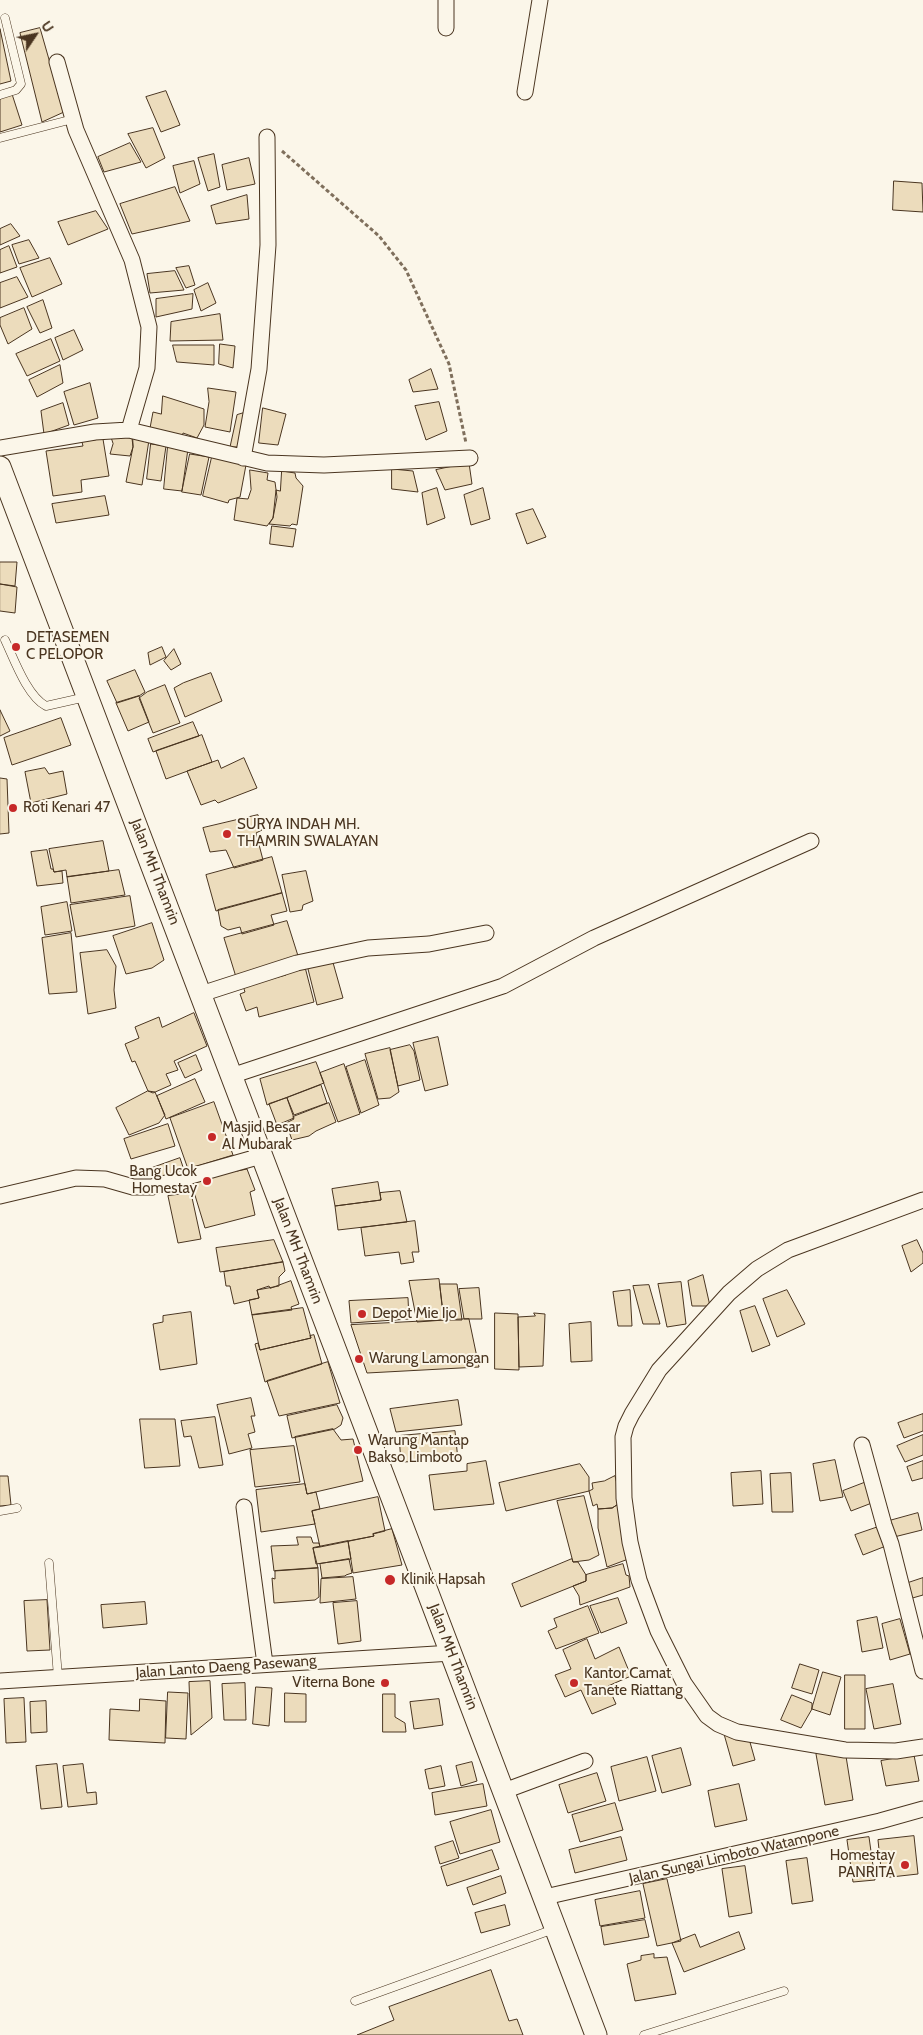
<!DOCTYPE html>
<html>
<head>
<meta charset="utf-8">
<style>
  body { margin:0 }
  #map { position:relative; width:923px; height:2035px; overflow:hidden; background:#fbf6e9; font-family:Cabin,sans-serif }
  canvas { display:block }
  .north { position:absolute; left:10px; top:10px; width:50px; height:50px; -webkit-text-stroke:4px #fbf6e9; paint-order:stroke; rotate:56deg; font-size:14px; font-weight:700; line-height:20px; text-align:center; color:#4a3520 }
  .north::after { content:''; display:block; margin:auto; width:18px; height:22px; background:#4a3520; clip-path:polygon(50% 0,100% 100%,50% 72%,0 100%) }
</style>
</head>
<body>
<div id="map">
<canvas width="923" height="2035"></canvas>
<div class="north">U</div>
</div>
<script>
const context = document.querySelector('canvas').getContext('2d');
context.lineJoin = 'round';
function fill(path, color) { context.fillStyle = color; context.fill(path, 'evenodd'); }
function trace(path, color, width, dash) { context.strokeStyle = color; context.lineWidth = width; context.lineCap = dash ? 'butt' : 'round'; context.setLineDash(dash || []); context.stroke(path); }
function label(font, color, halo, rows, align = 'center') {
  context.font = font + ' Cabin,sans-serif'; context.lineWidth = 4; context.setLineDash([]); context.textBaseline = 'middle'; context.strokeStyle = halo; context.fillStyle = color; for (const [text, x, y, turn = 0] of rows) {
    context.save(); context.translate(x, y); context.rotate((+turn || 0) * Math.PI / 180); context.textAlign = isNaN(turn) ? turn : align; if (halo) context.strokeText(text, 0, 0); context.fillText(text, 0, 0); context.restore();
  }
}
const building = new Path2D(`
  M40 28 64 112 42 122 20 33Z
  M0 29 11 81 0 84Z
  M166 91 180 125 161 132 146 97Z
  M12 94 22 125 0 132V97Z
  M153 128 165 158 146 168 128 134Z
  M130 143 141 162 104 172 98 157Z
  M214 154 220 187 208 191 198 158Z
  M249 158 255 184 227 190 222 165Z
  M194 161 200 184 180 193 173 166Z
  M894 181 922 183 923 212 893 210Z
  M175 187 190 221 132 234 120 204Z
  M247 195 249 219 216 224 211 206Z
  M96 211 108 229 68 245 58 222Z
  M11 224 20 236 0 245V229Z
  M29 240 39 258 19 264 12 245Z
  M9 246 17 267 0 273V250Z
  M50 258 62 284 32 297 20 268Z
  M189 266 195 285 186 288 176 268Z
  M175 271 184 290 150 293 147 274Z
  M17 277 28 297 0 308V283Z
  M208 283 216 303 201 311 194 290Z
  M193 294 192 309 156 317V299Z
  M43 300 52 328 40 333 27 307Z
  M24 308 32 329 8 344 0 325V318Z
  M220 314 223 340 170 341 171 322Z
  M74 330 83 350 63 360 55 338Z
  M51 339 60 361 27 376 16 354Z
  M220 344 235 346 233 368 219 364Z
  M173 345H214V365L177 362Z
  M60 365 63 383 37 397 29 380Z
  M431 369 438 389 413 392 409 380Z
  M90 383 98 418 74 425 64 392Z
  M208 388 236 392 230 432 205 427 209 402Z
  M163 396 204 409V425L197 438 183 433 182 437 150 428 153 412 161 414Z
  M439 402 447 431 426 440 415 406Z
  M63 403 69 425 44 434 41 411Z
  M263 408 286 414 278 445 259 443Z
  M247 412 242 447H230L237 415Z
  M111 436 132 438 133 447 130 456 110 454 113 444Z
  M133 437 149 440 142 485 126 482 133 447Z
  M103 439 109 476 81 480 82 492 53 496 46 451 83 446 82 442Z
  M151 444 166 446 161 481 147 479Z
  M168 446 188 449 182 491 164 489Z
  M190 454 209 457 201 495 182 492Z
  M212 457 246 465 240 497 229 500 228 503 203 496Z
  M469 463 472 484 445 490 436 470Z
  M392 469 413 471 418 492 392 489Z
  M250 470 268 473 267 480 275 482 277 497 273 518 267 526 234 520 237 498 248 499 251 490Z
  M282 471 295 473 296 478 303 486 297 525 292 524 290 526 269 524 273 518 276 490 280 491Z
  M437 488 445 518 427 525 422 493Z
  M483 488 490 519 471 525 464 495Z
  M105 496 109 515 56 523 52 504Z
  M533 509 546 537 527 544 516 514Z
  M272 526 296 529 293 547 270 544Z
  M0 562H17L15 586 0 584Z
  M0 584 17 587 15 613 0 611Z
  M162 647 166 657 150 665 148 653Z
  M174 649 181 664 171 670 164 661Z
  M135 670 145 692 139 696 117 703 107 681Z
  M211 673 222 701 185 717 174 688 183 683Z
  M165 685 180 723 153 733 139 698 147 692Z
  M139 696 149 722 128 731 116 703Z
  M0 710 10 731 0 736Z
  M61 718 71 745 12 765 4 738Z
  M193 722 199 736 153 752 148 739Z
  M202 735 212 762 166 779 156 751Z
  M244 758 257 788 218 803 215 800 201 805 187 771 218 760 221 768Z
  M45 768 49 774 63 771 67 794 31 803 25 772Z
  M0 778 7 779 9 833 0 834Z
  M258 815 262 830 256 833 263 860 234 868 226 850 210 852 203 828Z
  M103 841 109 871 67 877 66 870 54 872 49 849Z
  M47 850 51 869H53L54 872 62 871 63 883 37 886 31 852Z
  M272 857 282 893 216 911 206 875Z
  M119 870 125 895 71 903 67 877Z
  M306 871 313 901 303 905 302 910 290 912 282 875Z
  M282 893 287 911 271 915 274 925 242 934 240 927 228 930 221 926 218 910Z
  M130 896 135 926 76 937 70 905Z
  M67 902 72 931 45 935 41 907Z
  M287 921 299 959 236 977 224 938Z
  M152 923 164 960 152 968 126 974 113 936Z
  M71 933 77 992 49 994 42 938Z
  M107 950 116 966 114 990 116 1008 88 1014 80 953Z
  M332 959 343 998 317 1005 307 965Z
  M305 967 314 1002 259 1017 257 1007 246 1011 240 994 245 992 243 986 286 975 285 972Z
  M194 1013 207 1046 174 1061 178 1070 166 1074 171 1085 153 1093 148 1091 135 1061 132 1062 125 1044 139 1038 135 1027 159 1017 162 1027Z
  M438 1037 448 1085 425 1091 413 1043Z
  M410 1045 414 1051 420 1080 398 1086 390 1050Z
  M390 1048 399 1092 390 1098 378 1099 365 1054Z
  M196 1055 202 1070 185 1078 178 1063Z
  M365 1060 379 1105 361 1113 346 1067Z
  M316 1062 324 1083 267 1105 260 1079Z
  M344 1064 360 1114 338 1122 320 1073Z
  M195 1079 205 1102 166 1119 157 1096Z
  M321 1085 327 1103 294 1115 287 1098Z
  M148 1091 155 1092 165 1115 159 1123 129 1135 116 1108Z
  M287 1098 294 1118 277 1125 269 1104Z
  M214 1102 233 1155 188 1169 170 1118Z
  M329 1103 336 1122 316 1131 309 1136 292 1140 286 1123 294 1119 293 1117Z
  M168 1124 175 1146 131 1159 124 1139Z
  M180 1158 185 1173 157 1183 152 1168Z
  M235 1166 237 1171 247 1169 255 1190 250 1192 255 1215 205 1228 190 1179Z
  M378 1182 381 1200 335 1206 332 1189Z
  M400 1191 407 1222 338 1230 335 1206 381 1200 380 1193Z
  M191 1193 201 1239 178 1243 168 1196Z
  M415 1221 419 1252H412L414 1262 401 1264 399 1252 365 1256 361 1228Z
  M274 1240 283 1262 220 1272 216 1248Z
  M917 1240 923 1253V1263L911 1272 902 1246Z
  M283 1262 285 1271 279 1277V1286L257 1290 259 1298 234 1304 230 1286H226L224 1272Z
  M703 1275 710 1306H692L688 1281Z
  M439 1279 444 1320 417 1322 409 1281Z
  M291 1281 299 1304 291 1307 292 1310 252 1315 249 1300 259 1298 257 1290 269 1286 270 1288Z
  M681 1282 686 1324 667 1327 658 1284Z
  M440 1284H457L462 1320H444Z
  M649 1285 660 1324H643L633 1286Z
  M479 1288 482 1319H464L459 1289Z
  M630 1290 632 1326H618L613 1292Z
  M787 1290 805 1324 777 1337 763 1299Z
  M408 1298 409 1319 351 1323 349 1301Z
  M755 1306 770 1345 752 1352 740 1311Z
  M303 1308 311 1338 260 1350 252 1315Z
  M191 1312 197 1364 160 1370 153 1324 163 1322V1316Z
  M495 1313 518 1314 519 1370 495 1369Z
  M534 1313 545 1314 543 1366 519 1367 518 1317 535 1316Z
  M469 1319 479 1367 367 1373 351 1325Z
  M591 1322 592 1361 571 1362 569 1324Z
  M314 1335 322 1364 265 1382 255 1344 258 1343 260 1350 311 1338 310 1336Z
  M328 1362 340 1403 279 1416 267 1381Z
  M251 1398 255 1416H251L255 1432 248 1434 252 1448 229 1454 217 1405Z
  M458 1400 462 1425 396 1432 390 1409Z
  M337 1405 343 1418 341 1425 335 1429 292 1438 287 1416Z
  M923 1414V1431L904 1438 898 1423Z
  M215 1417 223 1465 199 1468 191 1436 184 1437 181 1421Z
  M140 1419H175L180 1466 145 1468Z
  M333 1429 341 1440 353 1439 363 1481 307 1494 295 1437Z
  M455 1431 458 1460 401 1462 399 1436Z
  M923 1435V1455L905 1462 897 1446Z
  M294 1446 300 1482 255 1487 250 1450Z
  M835 1460 843 1497 820 1501 813 1464Z
  M486 1461 494 1504 434 1510 429 1475 467 1471V1464Z
  M923 1461V1478L912 1481 907 1467Z
  M580 1464 589 1477V1491L506 1511 499 1483Z
  M761 1471 763 1504 733 1506 731 1473Z
  M791 1473 793 1512H772L770 1474Z
  M0 1476H8L11 1505 0 1506Z
  M615 1476 622 1502 612 1508 598 1509 597 1504 593 1506 589 1491 593 1489 592 1483 604 1481Z
  M869 1481 877 1501 851 1511 843 1491Z
  M305 1484 307 1494 316 1492 320 1509 312 1511 315 1524 261 1532 256 1490Z
  M584 1496 599 1555 589 1560 573 1562 557 1501Z
  M378 1497 385 1531 373 1534 374 1536 320 1547 312 1511Z
  M620 1503 631 1558 607 1567 598 1528V1509L612 1508Z
  M918 1513 922 1530 894 1537 889 1521Z
  M884 1525 891 1544 863 1555 855 1535Z
  M392 1529 402 1565 353 1573 348 1541 374 1536 373 1534Z
  M297 1537H311L313 1543H319L320 1547 313 1548 318 1568 274 1571 271 1546 298 1545Z
  M348 1541 351 1559 316 1564 313 1548Z
  M349 1559 352 1573 346 1575 345 1576 322 1578 320 1564Z
  M572 1559 573 1562H578L586 1575V1581L521 1607 512 1584Z
  M623 1564 626 1575 629 1576 630 1587 580 1605 579 1596 573 1586 586 1581V1575Z
  M318 1568 319 1597 315 1600 274 1603 272 1578 275 1579V1571Z
  M353 1577 356 1599 320 1603 321 1579Z
  M923 1578V1595L909 1599 905 1584Z
  M618 1598 627 1623 601 1633 590 1606Z
  M47 1600 50 1650 27 1651 24 1601Z
  M357 1601 361 1641 338 1644 333 1603Z
  M145 1602 147 1624 103 1628 101 1605Z
  M588 1606 599 1633 556 1649 548 1631 557 1627 554 1619Z
  M877 1617 883 1648 862 1652 857 1621Z
  M900 1619 910 1654 890 1660 882 1624Z
  M587 1639 595 1659 619 1647 631 1676 608 1686 616 1704 592 1714 581 1690 565 1697 555 1675 571 1669 563 1650Z
  M800 1664 819 1670 812 1694 792 1688Z
  M823 1672 841 1677 830 1715 812 1709Z
  M845 1675H865V1729H845Z
  M210 1681 212 1718 191 1735 189 1682Z
  M245 1683 246 1720H224L222 1684Z
  M893 1684 901 1724 874 1729 866 1689Z
  M256 1687 272 1688 269 1726 253 1724Z
  M168 1692 188 1693 186 1739 166 1738Z
  M285 1693 306 1694V1722H285Z
  M383 1694H395V1717L405 1723 406 1732H383Z
  M792 1695 812 1703V1709L801 1728 781 1720Z
  M24 1698 26 1742 6 1743 4 1699Z
  M140 1699 166 1701 165 1743 109 1740 110 1709 139 1711Z
  M439 1699 443 1725 414 1729 410 1702Z
  M46 1701 47 1732 31 1733 30 1702Z
  M746 1728 755 1760 733 1766 724 1734Z
  M681 1748 691 1785 662 1793 652 1756Z
  M845 1750 853 1800 825 1805 816 1754Z
  M914 1755 919 1781 886 1786 881 1761Z
  M647 1757 656 1791 619 1801 611 1767Z
  M472 1762 477 1781 461 1786 456 1766Z
  M57 1764 62 1807 41 1809 36 1766Z
  M83 1764 87 1793 96 1792 97 1804 68 1807 63 1766Z
  M441 1766 445 1786 429 1789 425 1770Z
  M597 1773 606 1801 568 1813 559 1785Z
  M483 1784 487 1806 435 1815 432 1793Z
  M739 1784 747 1820 715 1827 708 1791Z
  M615 1803 623 1830 580 1842 572 1815Z
  M491 1810 500 1842 460 1854 450 1822Z
  M914 1836 918 1874 882 1878 878 1840Z
  M621 1837 627 1860 575 1873 569 1850Z
  M869 1837 875 1880 853 1882 847 1840Z
  M453 1841 459 1858 440 1864 435 1847Z
  M492 1850 499 1869 447 1886 441 1867Z
  M807 1858 813 1901 792 1904 786 1861Z
  M745 1866 752 1913 729 1917 722 1869Z
  M501 1876 506 1893 473 1905 467 1888Z
  M667 1879 681 1941 657 1946 643 1884Z
  M640 1891 645 1918 600 1926 595 1900Z
  M505 1905 510 1925 481 1933 475 1913Z
  M645 1920 649 1937 604 1945 601 1927Z
  M739 1932 745 1949 684 1972 672 1943 695 1934 700 1947Z
  M654 1954V1958L667 1957 676 1994 635 2001 627 1964 641 1960V1956Z
  M491 1970 509 2021 517 2019 523 2035H357L394 2020 389 2007Z`);
const path = new Path2D(`
  M282 151 379 236 406 270 449 364 466 443`);
const service = new Path2D(`
  M0 95 16 90 21 84 5 18
  M0 138 73 119
  M5 640C14 659 27 696 46 706L86 697
  M0 1511 17 1508
  M49 1563 58 1677
  M355 2001 554 1929
  M644 2035 784 1991`);
const minor = new Path2D(`
  M446 28V0
  M525 92 540 0
  M129 430 267 463 324 465 470 458
  M0 448 95 432 129 430 147 368 149 327 132 260 76 130 57 62
  M243 458 259 369 268 245 267 137
  M201 994 297 963 368 948 429 944 486 933
  M231 1076 503 986 594 938 811 841
  M0 1196 76 1178 105 1179 133 1187H152L261 1156
  M923 1200 788 1250 757 1269 729 1293 659 1370 632 1414 626 1426 623 1437 624 1498 630 1542 639 1580 658 1631 684 1683 707 1716 718 1724 737 1732 845 1750 896 1751 923 1747
  M862 1445 884 1525 891 1544 923 1671
  M244 1507 265 1664
  M0 1681 452 1653
  M504 1791 585 1761
  M545 1897 880 1821 923 1809`);
const secondary = new Path2D(`
  M0 467 596 2035`);
const markers = [
  [16,647,5,"#c62828"],
  [13,808,5,"#c62828"],
  [227,834,5,"#c62828"],
  [212,1137,5,"#c62828"],
  [207,1181,5,"#c62828"],
  [362,1314,5,"#c62828"],
  [359,1359,5,"#c62828"],
  [358,1450,5,"#c62828"],
  [390,1580,6,"#c62828"],
  [385,1683,5,"#c62828"],
  [574,1683,5,"#c62828"],
  [905,1865,5,"#c62828"]
];
const poiNames = [
  ["DETASEMEN",26,638],
  ["C PELOPOR",26,655],
  ["Roti Kenari 47",23,808],
  ["SURYA INDAH MH.",237,825],
  ["THAMRIN SWALAYAN",237,842],
  ["Masjid Besar",222,1128],
  ["Al Mubarak",222,1145],
  ["Bang Ucok",197,1172,"right"],
  ["Homestay",197,1189,"right"],
  ["Depot Mie Ijo",372,1314],
  ["Warung Lamongan",369,1359],
  ["Warung Mantap",368,1441],
  ["Bakso Limboto",368,1458],
  ["Klinik Hapsah",401,1580],
  ["Kantor Camat",584,1674],
  ["Tanete Riattang",584,1691],
  ["Viterna Bone",375,1683,"right"],
  ["Homestay",895,1856,"right"],
  ["PANRITA",895,1873,"right"]
];
const streetNames = [
  ["Jalan MH Thamrin",155,872,69],
  ["Jalan MH Thamrin",298,1251,69],
  ["Jalan MH Thamrin",453,1657,69],
  ["Jalan Lanto Daeng Pasewang",226,1667,-4],
  ["Jalan Sungai Limboto Watampone",734,1855,-13]
];
fill(building, '#ecdcbc');
trace(building, '#4a3520', 1);
trace(service, '#4a3520', 9);
trace(minor, '#4a3520', 17);
trace(secondary, '#4a3520', 23);
trace(path, '#7f6f5c', 3, [4, 2.5]);
trace(service, '#fbf6e9', 8);
trace(minor, '#fbf6e9', 15);
trace(secondary, '#fbf6e9', 21);
for (const [x, y, r, color] of markers) { const dot = new Path2D(); dot.arc(x, y, r, 0, 2 * Math.PI); context.fillStyle = color; context.fill(dot); trace(dot, '#fbf6e9', 2); }
label('15px', '#4a3520', '#fbf6e9', poiNames, 'left');
label('15px', '#4a3520', '#fbf6e9', streetNames);
</script>
</body>
</html>
